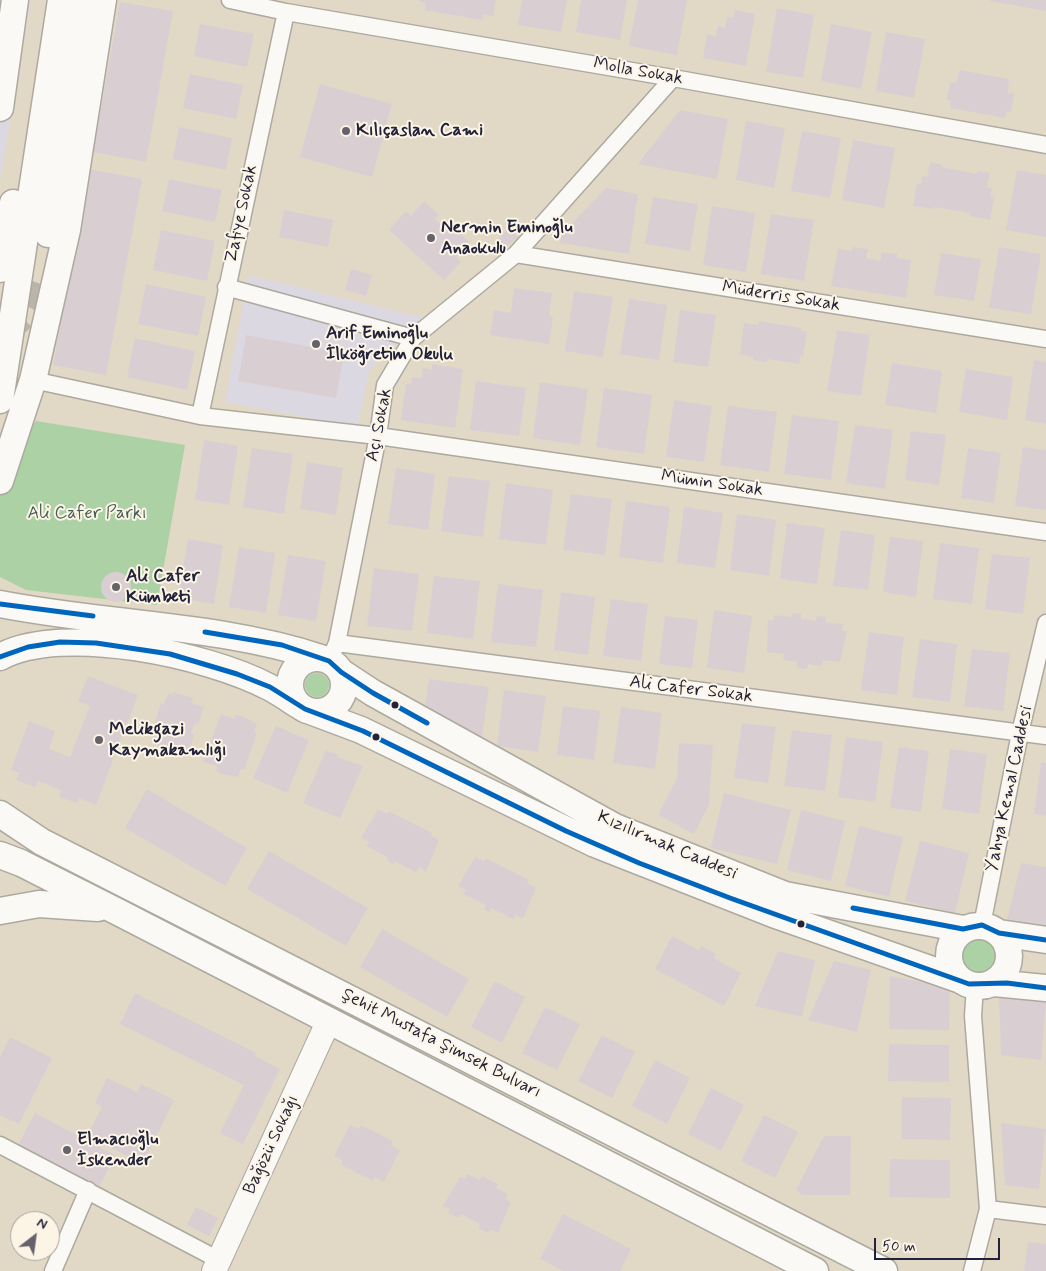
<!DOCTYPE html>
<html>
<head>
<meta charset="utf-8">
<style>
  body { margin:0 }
  #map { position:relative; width:1046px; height:1271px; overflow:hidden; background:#e1d9c6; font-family:Mynerve,sans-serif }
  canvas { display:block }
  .north { position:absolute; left:10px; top:1211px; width:50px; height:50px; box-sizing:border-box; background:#fcf5e5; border:1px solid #a5a1a1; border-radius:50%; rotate:30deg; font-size:14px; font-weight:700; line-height:20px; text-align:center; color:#22223b }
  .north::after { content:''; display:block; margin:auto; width:18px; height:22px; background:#65626c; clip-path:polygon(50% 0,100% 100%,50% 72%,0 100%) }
  .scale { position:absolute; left:874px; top:1238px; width:126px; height:22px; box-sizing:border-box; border:2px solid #22223b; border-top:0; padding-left:6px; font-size:15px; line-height:18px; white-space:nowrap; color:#22223b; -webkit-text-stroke:4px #fcf5e5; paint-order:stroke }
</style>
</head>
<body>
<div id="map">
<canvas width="1046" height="1271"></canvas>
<div class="north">N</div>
<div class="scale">50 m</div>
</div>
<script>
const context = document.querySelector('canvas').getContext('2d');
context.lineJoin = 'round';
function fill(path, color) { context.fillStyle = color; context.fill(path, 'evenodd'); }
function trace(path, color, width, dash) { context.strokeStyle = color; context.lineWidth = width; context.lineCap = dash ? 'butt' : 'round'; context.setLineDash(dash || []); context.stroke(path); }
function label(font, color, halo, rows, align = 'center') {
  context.font = font + ' Mynerve,sans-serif'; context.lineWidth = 4; context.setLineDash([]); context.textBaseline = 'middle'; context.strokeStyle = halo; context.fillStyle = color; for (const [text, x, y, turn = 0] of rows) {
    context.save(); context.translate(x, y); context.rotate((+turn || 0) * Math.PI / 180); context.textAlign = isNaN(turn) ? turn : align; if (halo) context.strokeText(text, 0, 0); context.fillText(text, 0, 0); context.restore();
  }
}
const built = new Path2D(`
  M0 0H31L0 180Z
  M248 275 425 318 369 370 358 427 225 402Z`);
const green = new Path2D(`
  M36 421 185 445 157 605 26 590 0 577V485L16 448Z
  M305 685a12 12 0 1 1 24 0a12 12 0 1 1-24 0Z
  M961 956a18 18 0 1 1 36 0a18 18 0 1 1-36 0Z`);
const building = new Path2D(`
  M417 0H496L493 16 483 14 482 20 425 10 426 4Z
  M522 0H567L561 32 518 25Z
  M581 0H627L620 40 576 32Z
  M638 0H687L677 55 629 46Z
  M990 0H1046V11L990 1Z
  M120 2 173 11 146 162 93 152Z
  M777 8 814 15 803 78 766 72Z
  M735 10 755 14 746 66 703 58 707 34 716 36 718 26 725 28 727 17 733 18Z
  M200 24 254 34 247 67 194 56Z
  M831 24 872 32 861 89 821 81Z
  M886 32 925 39 914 98 876 91Z
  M960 70 1009 79 1008 93 1014 94 1011 112 1007 111 1005 118 950 108 951 101 947 100 950 82 956 83Z
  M190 74 243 85 236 119 183 108Z
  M320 84 392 104 372 177 300 157Z
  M680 110 728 119 717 179 638 164Z
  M746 121 785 128 774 188 736 180Z
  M179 127 232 138 226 170 173 159Z
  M802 131 841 138 830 198 791 191Z
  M853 140 895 148 884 208 842 200Z
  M930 162 942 165 941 167 977 174V171L990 173 987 187 992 188 990 196 994 197 990 220 970 216V213L934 207 933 209 913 206 917 183 921 184 922 176 927 177Z
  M88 169 142 179 106 375 53 365Z
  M1017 170 1046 175V237L1006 230Z
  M169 179 222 190 215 222 162 211Z
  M606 188 638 194 629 254 560 243 562 234Z
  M653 197 698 204 690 251 645 244Z
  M424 201 439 215 435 219 451 233 455 229 470 243 456 257 461 262 444 280 389 230 406 211 411 216Z
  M712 206 755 213 746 272 703 265Z
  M284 210 333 220 328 247 279 237Z
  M771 214 814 220 804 281 761 274Z
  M509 228 518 237 505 249 497 240Z
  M161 230 215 241 207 281 153 270Z
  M852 247 868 249 866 258 880 261 882 252 897 254V258L911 260 906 298 831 286 838 249 852 251Z
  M999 247 1041 254 1031 314 989 308Z
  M941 253 981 259 974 301 934 295Z
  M351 269 372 275 366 296 345 290Z
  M146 284 206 297 198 336 138 324Z
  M514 288 552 293 549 316 553 317 549 344 490 335 494 310 511 313Z
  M574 291 613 297 603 357 565 351Z
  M629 299 667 305 659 360 620 354Z
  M680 310 716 315 708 367 673 362Z
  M759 321 801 328 800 330 807 332 803 357 800 356 799 364 767 359V362L753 360V357L740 354 744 323 758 325Z
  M837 330 870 335 861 396 827 391Z
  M246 335 344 353 336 398 238 381Z
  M135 338 195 351 187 390 127 377Z
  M1034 360 1046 362V424L1025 420Z
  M892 363 942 371 936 413 885 405Z
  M432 364 463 369 455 428 401 420 406 384H411L412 377 422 378 423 368 432 370Z
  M966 369 1013 377 1007 420 959 412Z
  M476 381 526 388 519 436 470 430Z
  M540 382 588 389 580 445 533 438Z
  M604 388 652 395 644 454 596 447Z
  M674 400 712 406 704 462 666 457Z
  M728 406 777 412 769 472 720 465Z
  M792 415 839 421 831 480 784 474Z
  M855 425 893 430 885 489 846 483Z
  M911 431 946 435 939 485 905 480Z
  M204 440 238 446 229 505 195 500Z
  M1023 447 1046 450V510L1015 506Z
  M252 448 293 454 284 514 243 507Z
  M968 448 1001 453 994 503 961 498Z
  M307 462 343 468 336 515 300 509Z
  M396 468 435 474 428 530 388 524Z
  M449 476 490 481 483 537 441 531Z
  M506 483 553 490 546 545 499 539Z
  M571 494 612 499 605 555 563 550Z
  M626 501 670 507 663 563 619 557Z
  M684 507 723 513 715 568 677 563Z
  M737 514 776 520 769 576 730 570Z
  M787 523 825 528 817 584 780 579Z
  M841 530 875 535 868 590 833 586Z
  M890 537 923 541 916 597 883 592Z
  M188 539 223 545 214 604 178 598Z
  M940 543 979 548 972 604 933 599Z
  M239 547 275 553 266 613 229 607Z
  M992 554 1030 558 1023 614 985 609Z
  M288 555 326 561 316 621 278 615Z
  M374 568 419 574 412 631 367 626Z
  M101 587a15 15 0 1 1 30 0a15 15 0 1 1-30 0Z
  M434 576 480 581 473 639 427 633Z
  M498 584 543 590 536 647 491 642Z
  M561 592 595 597 588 655 554 650Z
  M611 599 648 604 641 661 603 656Z
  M714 610 752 616 744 673 707 668Z
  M792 613 801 614V619L816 621 817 616 826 617 825 622 843 624 842 631H847L840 662 823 660 822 666 808 664 807 669H802L797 668 798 662 783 660 784 654 767 652 768 620 773 621 774 615 792 617Z
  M665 616 698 620 692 668 659 664Z
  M869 632 904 637 897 695 861 690Z
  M920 639 957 644 950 702 912 697Z
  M972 649 1010 653 1003 711 964 706Z
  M88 676 138 695 96 805 79 798 77 803 59 797 61 790 38 781 35 787 16 780 19 773 11 770 29 721 55 731 49 749 70 757 90 706 78 701Z
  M429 679 489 687 482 737 424 712Z
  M504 690 546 696 538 752 497 746Z
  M173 692 193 698 191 703 204 707 198 724 195 723 191 733 194 734 189 751 176 747 175 751 155 744 156 742 152 740 156 729 153 728 161 703 164 704 168 693 172 695Z
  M563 706 600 711 594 760 557 755Z
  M621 707 662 713 655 769 613 763Z
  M221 714 234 719 235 715 242 716 257 724 254 732 257 733 244 770 241 769 238 777 221 774 216 770 217 766 203 762Z
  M742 723 776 727 768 783 734 778Z
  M276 726 309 740 287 793 253 778Z
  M792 730 832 735 825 791 784 786Z
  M846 737 883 742 875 802 838 797Z
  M679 743 713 745 709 805 694 834 658 815 677 778Z
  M899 747 929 751 921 812 890 808Z
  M950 749 987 754 979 814 942 809Z
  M326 750 338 755 337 757 363 766 340 818 303 803Z
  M1041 762 1046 763V816L1034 814Z
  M147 789 247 848 225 886 125 828Z
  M724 793 791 810 777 864 711 848Z
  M378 809 387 814 388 811 432 833 431 836 439 840 426 871 419 867 416 872 394 861 393 864 387 861 389 858 367 846 369 842 361 838Z
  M801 810 845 821 831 881 787 870Z
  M859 826 903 837 889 897 845 886Z
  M920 841 969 853 955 913 905 901Z
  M269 851 368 908 346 946 247 889Z
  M475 857 484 861 485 858 529 880 527 883 536 888 523 919 516 915 513 919 491 908 490 912 484 909 486 905 463 894 466 890 458 886Z
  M1021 863 1046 867V925L1007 920Z
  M382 929 469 979 447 1017 360 967Z
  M672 936 699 950 701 946 716 954 714 958 741 973 724 1006 655 969Z
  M778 951 815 960 802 1017 755 1006Z
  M834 961 871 970 857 1032 808 1020Z
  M890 976 950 987 949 1030 889 1029Z
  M495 981 525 997 502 1043 471 1027Z
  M135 993 256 1053 255 1056 280 1069 243 1144 220 1133 244 1085 120 1024Z
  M999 995 1046 1001 1041 1060 1001 1055Z
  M545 1007 580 1024 557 1070 522 1053Z
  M602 1035 635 1052 612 1098 578 1081Z
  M10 1037 52 1058 19 1124 0 1115V1057Z
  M889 1044 949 1045V1082L888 1081Z
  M655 1060 690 1078 667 1124 632 1106Z
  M107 1078 137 1092 141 1084 174 1100 143 1164 87 1136 102 1107 95 1103Z
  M711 1088 744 1105 721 1151 688 1134Z
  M902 1097 951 1098 950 1140 902 1139Z
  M35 1113 115 1155 99 1187 18 1145Z
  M764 1115 798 1132 775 1178 741 1161Z
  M1001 1123 1046 1129 1039 1189 1005 1185Z
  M350 1125 359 1129 361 1125 393 1141 391 1145 400 1150 384 1182 375 1177 373 1181 341 1165 343 1161 334 1156Z
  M824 1136H851L850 1195H802L796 1190Z
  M890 1159 950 1160V1198L889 1197Z
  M468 1174 480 1180 482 1176 498 1184 496 1188 508 1194 505 1199 511 1202 498 1233 490 1229 489 1233 478 1228 480 1224 461 1214 459 1218 448 1213 450 1209 443 1206 460 1177 465 1179Z
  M196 1207 218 1218 209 1236 187 1225Z
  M563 1214 631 1249 620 1271H563L540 1259Z
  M1028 1242 1046 1244V1271H1024Z`);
const primaryTunnel = new Path2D(`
  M0 331C28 323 35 299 43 274`);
const street = new Path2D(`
  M230 0 286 12 673 78 1046 145
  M516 254 1046 339
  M226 287 413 338
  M33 380 200 416 378 436 1046 532
  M200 416 286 12
  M337 643 1046 736
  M333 652 337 643 378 436 385 385 413 338 516 254 673 78
  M982 925 1020 733 1046 623
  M0 1145 219 1260
  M988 1209 1046 1216
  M53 1271 88 1190
  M972 1271 988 1209 973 1016 975 986`);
const secondary = new Path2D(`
  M214 1271 329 1020`);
const primary = new Path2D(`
  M0 108 15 0
  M48 234 82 0
  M0 269 13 203
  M0 400 61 0
  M0 481 33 380 67 230 103 0
  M0 604C107 625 217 624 321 658
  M0 657C63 623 208 655 269 687 279 692 289 699 298 705
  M290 685a27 27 0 1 1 54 0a27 27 0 1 1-54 0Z
  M341 672 373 693 615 827 785 895 963 929
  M313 712 361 730 595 844 773 914 958 979
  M0 814 42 842 884 1271
  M0 855 21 863 118 912 815 1271
  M0 911 39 904 98 908
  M949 956a30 30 0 1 1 60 0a30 30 0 1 1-60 0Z
  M999 933 1046 940
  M994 983 1046 988`);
const bus1 = new Path2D(`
  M0 604 93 616
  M205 632 282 645 329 661 341 672 373 693 427 723
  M0 657 28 647 60 642 96 643 170 654 237 674 270 687 305 709 363 731 566 831 639 863 730 898 969 984 1007 983 1046 988
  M853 908 963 929 982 925 999 933 1046 940`);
const markers = [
  [346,131,5,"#65626c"],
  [431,238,5,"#65626c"],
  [316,344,5,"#65626c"],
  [116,587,5,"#65626c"],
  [395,705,4.5,"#22223b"],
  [376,737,4.5,"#22223b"],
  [99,740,5,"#65626c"],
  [801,924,4.5,"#22223b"],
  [67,1150,5,"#65626c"]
];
const streetNames = [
  ["Molla Sokak",638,72,10],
  ["Zafiye Sokak",242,214,-78],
  ["Müderris Sokak",781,297,9],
  ["Açı Sokak",380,425,-79],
  ["Mümin Sokak",712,484,8],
  ["Ali Cafer Sokak",691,690,7],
  ["Yahya Kemal Caddesi",1010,789,-78],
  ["Kızılırmak Caddesi",667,846,23],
  ["Şehit Mustafa Şimsek Bulvarı",441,1044,27],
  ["Bağözü Sokağı",272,1145,-65]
];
const poiNames = [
  ["Kılıçaslan Cami",356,131],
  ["Nermin Eminoğlu",441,228],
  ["Anaokulu",441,249],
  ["Arif Eminoğlu",326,334],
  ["İlköğretim Okulu",326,355],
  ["Ali Cafer",126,577],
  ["Kümbeti",126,598],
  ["Melikgazi",109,730],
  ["Kaymakamlığı",109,751],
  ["Elmacıoğlu",77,1140],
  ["İskender",77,1161]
];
const parkNames = [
  ["Ali Cafer Parkı",87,514]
];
fill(built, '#dcd8e2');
fill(green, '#abd1a4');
fill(building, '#d9cfd3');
trace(primaryTunnel, '#bbb4aa', 26, [26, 13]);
trace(street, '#ada99f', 19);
trace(secondary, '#ada99f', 26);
trace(primary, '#ada99f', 29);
trace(street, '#faf9f6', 16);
trace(secondary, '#faf9f6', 24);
trace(primary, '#faf9f6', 26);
trace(bus1, '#0065bd', 5);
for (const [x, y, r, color] of markers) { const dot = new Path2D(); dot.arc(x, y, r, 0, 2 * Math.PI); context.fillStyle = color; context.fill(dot); trace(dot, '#fcf5e5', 2); }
label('18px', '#22223b', '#fcf5e5', streetNames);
label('bold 18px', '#22223b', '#fcf5e5', poiNames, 'left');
label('18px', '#435d56', '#fcf5e5', parkNames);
</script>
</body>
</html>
